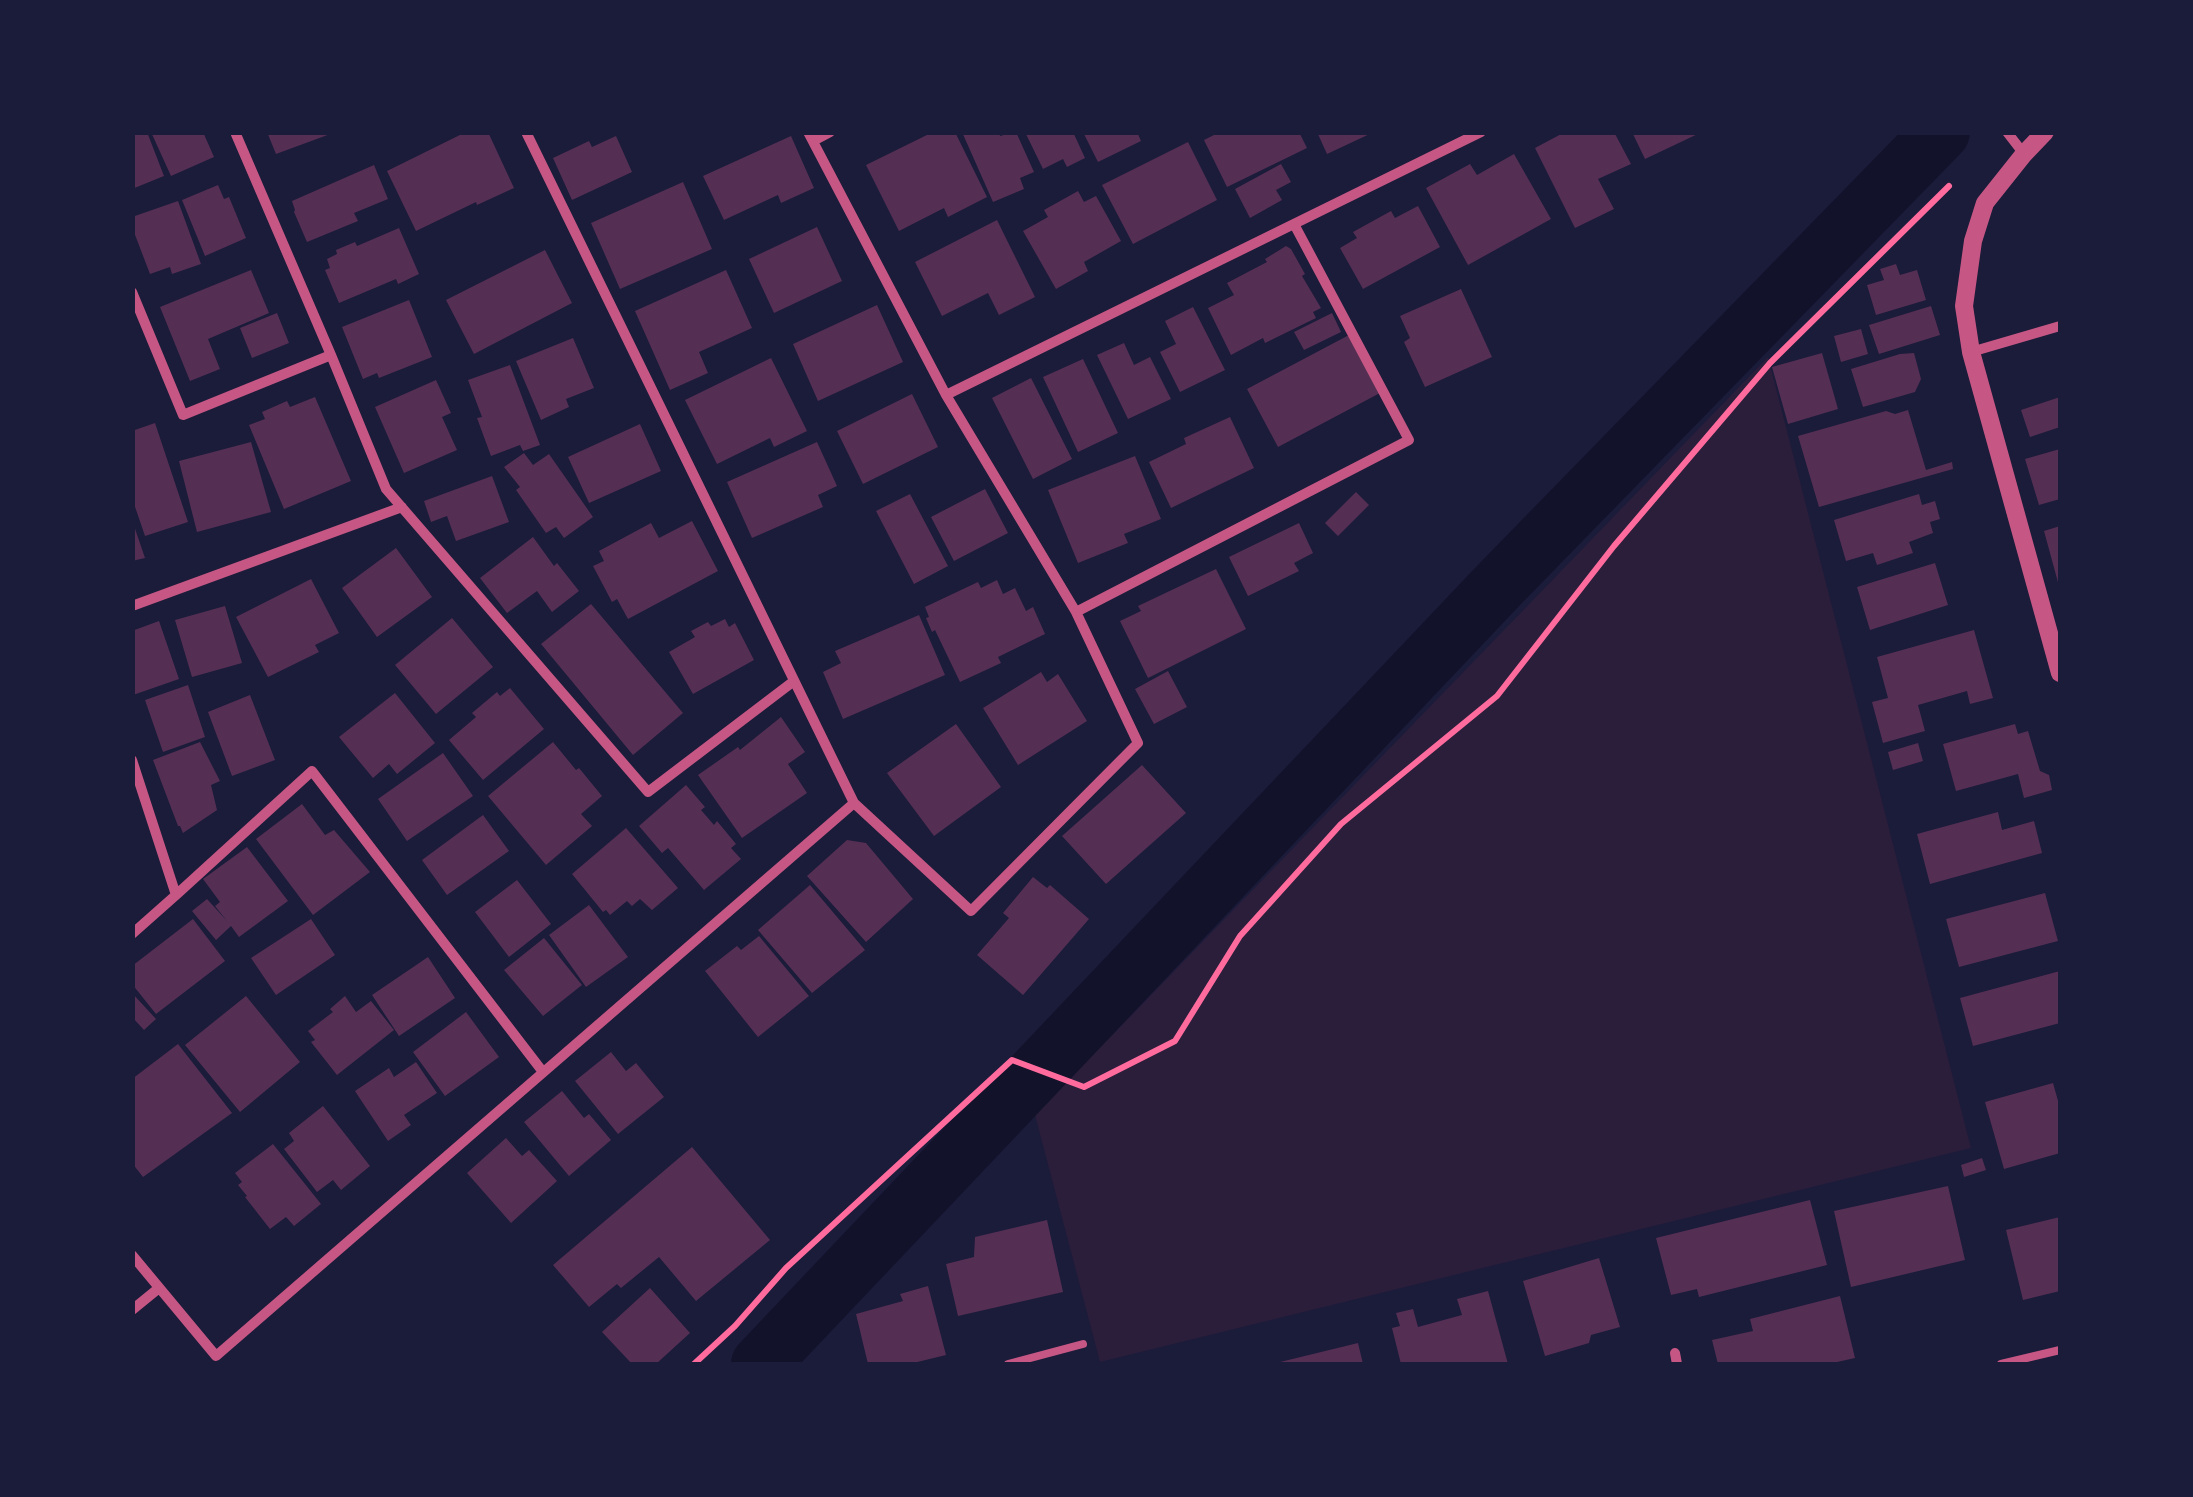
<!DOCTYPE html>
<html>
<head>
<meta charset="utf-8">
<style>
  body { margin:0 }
  #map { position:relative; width:2193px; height:1497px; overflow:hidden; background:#1b1b3a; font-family:Helvetica,sans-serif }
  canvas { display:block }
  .frame { position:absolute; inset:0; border:135px solid #1b1b3a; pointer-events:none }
</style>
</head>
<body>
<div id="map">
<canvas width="2193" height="1497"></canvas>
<div class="frame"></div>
</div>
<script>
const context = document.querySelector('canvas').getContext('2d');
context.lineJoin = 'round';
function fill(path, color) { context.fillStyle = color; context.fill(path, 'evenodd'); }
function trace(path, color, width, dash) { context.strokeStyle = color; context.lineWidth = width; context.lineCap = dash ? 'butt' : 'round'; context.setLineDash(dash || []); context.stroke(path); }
const green = new Path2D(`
  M1768 357 1971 1148 1100 1362 1035 1115Z`);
const canal = new Path2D(`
  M760 1364 1498 586 1941 132`);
const building = new Path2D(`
  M132 132H147L164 176 132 189Z
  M151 132H203L214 157 171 176Z
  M267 132H333V133L276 154Z
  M466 132H488L514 188 477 205 476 202 416 231 387 171Z
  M933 132H955L987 197 948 217 944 208 899 231 866 165Z
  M962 132H999L1000 136 1016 132 1034 172 1020 178 1024 189 993 202Z
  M1025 132H1073L1085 158 1067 167 1063 159 1043 169Z
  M1083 132H1137L1141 141 1098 162Z
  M1220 132H1299L1307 148 1227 187 1204 140Z
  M1317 132H1374L1327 154Z
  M1565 132H1614L1631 164 1598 179 1614 209 1575 228 1535 148Z
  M1632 132H1702L1645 159Z
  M616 136 632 172 572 200 553 158 589 141 592 147Z
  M791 136 814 188 781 203 778 195 724 220 703 176Z
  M1188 142 1217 200 1133 244 1102 185Z
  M1514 154 1551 219 1468 265 1426 188 1470 164 1477 175Z
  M1281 164 1291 182 1276 190 1282 200 1250 218 1235 189Z
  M374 165 388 199 354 213 358 221 307 242 294 212 295 210 292 201Z
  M683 182 712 249 620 289 591 223Z
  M218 185 224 199 229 197 246 238 205 256 182 200Z
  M1078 191 1084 202 1096 196 1121 241 1084 262 1088 271 1056 289 1023 231 1048 217 1044 210Z
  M178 201 201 264 172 274 170 267 150 274 132 227V217Z
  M1418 206 1440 247 1363 289 1340 248 1357 238 1353 232 1391 211 1395 218Z
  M997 220 1035 297 999 315 988 293 942 316 915 262Z
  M817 227 842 281 774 313 749 259Z
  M399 228 419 274 398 284 396 279 339 303 325 270 330 268 327 259 337 254 336 250 355 242 357 246Z
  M1286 246 1291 249 1305 274 1302 276 1321 308 1313 312 1316 318 1265 343 1263 338 1231 355 1208 308 1234 295 1227 283 1267 262 1265 259Z
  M545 250 572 303 474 354 446 300Z
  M1896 264 1900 275 1917 270 1926 300 1876 315 1867 285 1884 280 1880 269Z
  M251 270 269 313 208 339 220 369 190 381 160 307Z
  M726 270 752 328 699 352 708 373 670 390 635 311Z
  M1461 289 1492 357 1425 387 1404 342 1410 338 1400 316Z
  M409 300 432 357 379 378 377 373 363 379 342 327Z
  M877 305 903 362 818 401 793 344Z
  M1931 306 1940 335 1879 354 1869 325Z
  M1193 307 1225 370 1180 392 1160 352 1176 344 1165 321Z
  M277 313 289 343 252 358 240 328Z
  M1332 313 1341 332 1304 350 1294 332Z
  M1861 329 1868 354 1841 362 1834 336Z
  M1349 335 1380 393 1278 447 1247 389Z
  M573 338 594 388 566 399 569 407 541 420 516 361Z
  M1124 343 1134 365 1150 357 1171 399 1128 419 1097 355Z
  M1822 353 1838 409 1788 424 1772 367Z
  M1914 353 1921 379 1915 392 1863 407 1851 369 1900 354Z
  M771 358 807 431 774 447 770 438 717 464 685 400Z
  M1083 359 1118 433 1078 452 1043 377Z
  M510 365 540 445 523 451 520 445 491 456 477 418 482 417 468 380Z
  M1031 378 1072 459 1033 479 992 398Z
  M436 380 451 413 442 417 457 450 404 473 375 407Z
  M912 394 938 447 863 484 837 431Z
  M315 397 351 481 284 509 249 425 265 419 262 412 287 401 290 407Z
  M2060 397V427L2030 437 2021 410Z
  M1908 410 1926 470 1952 462 1953 469 1819 507 1798 436 1886 411 1895 414Z
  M1230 417 1254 468 1171 508 1149 462 1186 444 1184 438Z
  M155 423 188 522 145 536 132 498V431Z
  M640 424 661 471 589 503 568 457Z
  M251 442 271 512 197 532 179 461Z
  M817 442 837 486 818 495 823 507 752 538 727 482Z
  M2060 449V499L2039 505 2025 459Z
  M524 453 533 465 549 454 593 517 564 538 556 527 546 533 516 490 520 487 504 467Z
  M1135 456 1161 519 1124 534 1128 543 1078 563 1048 490Z
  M492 476 509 522 456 541 447 516 431 522 424 501Z
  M985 489 1008 533 954 561 931 517Z
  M1356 492 1369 505 1338 536 1325 523Z
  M910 494 948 566 914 584 876 511Z
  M1919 494 1922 505 1935 501 1940 519 1930 522 1933 533 1909 542 1913 553 1877 565 1873 553 1846 561 1834 520Z
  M132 520 145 558 132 561Z
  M692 521 718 571 628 619 617 599 612 602 593 566 604 561 599 551 651 523 659 538Z
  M1299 523 1313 553 1294 563 1299 571 1248 596 1229 557Z
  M2060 526V586H2059L2044 531Z
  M533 537 554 566 557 563 579 591 552 612 537 591 507 613 480 578Z
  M396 548 432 597 377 637 342 588Z
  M1935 563 1948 605 1870 630 1857 587Z
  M1216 569 1246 629 1148 678 1120 621 1141 611 1138 606Z
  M311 579 339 633 315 645 319 652 268 677 236 617Z
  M997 580 1003 594 1015 588 1026 611 1033 607 1045 634 998 657 1001 663 960 682 935 630 932 632 926 618 929 617 925 607 978 582 981 588Z
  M591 604 683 713 633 755 541 644Z
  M225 606 242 663 192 677 175 620Z
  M919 615 945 675 843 719 823 672 841 663 835 651Z
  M452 618 493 667 436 714 395 665Z
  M725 619 729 627 735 623 754 660 693 694 669 652 695 637 691 631 708 622 711 626Z
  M159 621 179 679 133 695 132 631Z
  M1974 630 1993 698 1970 704 1967 691 1918 705 1925 731 1883 743 1872 702 1888 698 1877 657Z
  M1168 671 1187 707 1154 724 1135 689Z
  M1041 672 1047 682 1058 674 1087 721 1018 765 983 708Z
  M188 685 205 737 163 752 145 700Z
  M510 688 544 729 483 780 449 740 476 717 472 713 497 692 500 696Z
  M395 693 435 743 397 774 389 764 373 778 339 737Z
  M250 695 275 760 232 776 208 712Z
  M781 717 805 752 788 764 807 793 742 838 698 775 738 747 740 750Z
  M956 724 1001 787 934 836 887 773Z
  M2015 724 2018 734 2028 731 2040 771 2049 775 2052 790 2024 798 2018 774 1956 791 1943 744Z
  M200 742 220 781 211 785 217 810 183 833 180 826H178L153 760Z
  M553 742 576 770 579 768 602 796 581 814 592 826 546 865 488 796Z
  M1918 743 1923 761 1893 770 1888 752Z
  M443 753 473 796 407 841 378 799Z
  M1142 765 1186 813 1106 884 1062 836Z
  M686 785 705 807 701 810 714 825 717 821 736 844 731 848 741 859 704 890 668 848 662 853 639 826Z
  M302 804 325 835 334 830 370 872 313 915 256 839Z
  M1998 812 2002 830 2034 821 2042 853 1930 884 1917 834Z
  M483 815 509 851 447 895 422 860Z
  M626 828 678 888 652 910 640 899 632 906 627 901 610 915 606 910 603 912 572 874Z
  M847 840 866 843 913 899 866 942 807 876Z
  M247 847 288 901 239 937 231 926 216 940 192 911 207 899 227 921 215 906 220 902 203 879Z
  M1033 877 1047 888 1050 885 1089 919 1023 995 977 955 1009 918 1003 913Z
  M517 880 551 924 509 957 475 912Z
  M810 885 865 950 812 993 758 930Z
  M2045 893 2058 941 1959 967 1946 919Z
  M589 905 628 957 586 987 549 935Z
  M193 919 225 961 156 1014 132 984V966Z
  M311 919 335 955 276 995 251 958Z
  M759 936 809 996 758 1037 705 971 737 946 741 950Z
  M544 938 582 985 543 1016 504 970Z
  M428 957 455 998 399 1036 372 995Z
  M2060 971V1023L1973 1046 1960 998Z
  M132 993 156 1019 144 1030 132 1017Z
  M246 996 300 1062 240 1112 185 1045Z
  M345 996 356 1012 371 1001 394 1030 337 1075 311 1042 315 1040 308 1031 333 1012 330 1009Z
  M466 1012 499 1057 445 1096 413 1052Z
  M178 1044 232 1113 143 1177 132 1163V1079Z
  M611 1052 626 1071 636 1063 664 1097 618 1134 575 1081Z
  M416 1062 437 1093 404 1115 411 1125 388 1141 355 1091 389 1068 394 1077Z
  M2053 1083 2060 1108V1153L2004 1169 1985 1102Z
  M562 1091 584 1118 589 1114 611 1140 569 1176 524 1122Z
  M323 1106 370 1166 341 1190 333 1180 317 1192 284 1149 294 1141 289 1133Z
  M506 1138 522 1156 529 1150 557 1181 511 1223 467 1173Z
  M273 1144 321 1204 294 1226 286 1217 270 1229 245 1197 247 1196 238 1185 242 1182 235 1173Z
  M692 1147 770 1240 696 1301 659 1257 621 1288 617 1284 589 1307 553 1265Z
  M1982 1158 1986 1170 1964 1177 1961 1165Z
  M1948 1186 1965 1260 1851 1287 1834 1211Z
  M1810 1200 1827 1265 1699 1297 1697 1289 1671 1295 1656 1238Z
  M2060 1217V1291L2023 1300 2006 1230Z
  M1047 1220 1063 1292 958 1316 946 1264 974 1257 975 1237Z
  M1599 1258 1620 1327 1591 1335 1589 1343 1545 1356 1523 1281Z
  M928 1286 946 1355 909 1364H868L856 1314 903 1301 900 1294Z
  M650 1288 690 1333 656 1364H632L602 1332Z
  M1488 1291 1508 1364H1410L1409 1362 1401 1364 1392 1328 1400 1326 1396 1313 1413 1309 1418 1327 1462 1315 1457 1299Z
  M1840 1296 1855 1358 1828 1364H1718L1712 1340 1753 1331 1750 1319Z
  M1358 1343 1363 1364H1276V1363Z`);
const path = new Path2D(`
  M694 1364 735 1326 786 1268 1012 1060 1084 1087 1175 1041 1240 936 1341 824 1497 696 1614 546 1770 363 1949 186`);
const service = new Path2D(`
  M1008 1364 1083 1344
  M2001 1364 2060 1350`);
const minor = new Path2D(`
  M235 132 331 355 386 489 648 792 794 681
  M526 132 854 803
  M2007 132 2024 154
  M813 141 830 132
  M132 292 183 415 331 355
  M1971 352 2060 326
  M946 395 1481 132
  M132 606 402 507
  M1076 612 1409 440 1294 224
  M132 760 176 895 132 934
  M176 895 312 771 543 1072
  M132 1255 216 1356 854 803 971 911 1138 743 1076 612 946 395 808 132
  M132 1310 159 1288
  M1675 1353 1677 1364`);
const tertiary = new Path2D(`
  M2045 132 2024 154 1985 203 1973 241 1964 306 1971 352 2060 673`);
fill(green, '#2a1e3b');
trace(canal, '#12122b', 58);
fill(building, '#542f53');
trace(path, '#ff6b9d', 6);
trace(service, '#c65784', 8);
trace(minor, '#c65784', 10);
trace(tertiary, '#c65784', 18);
</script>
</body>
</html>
